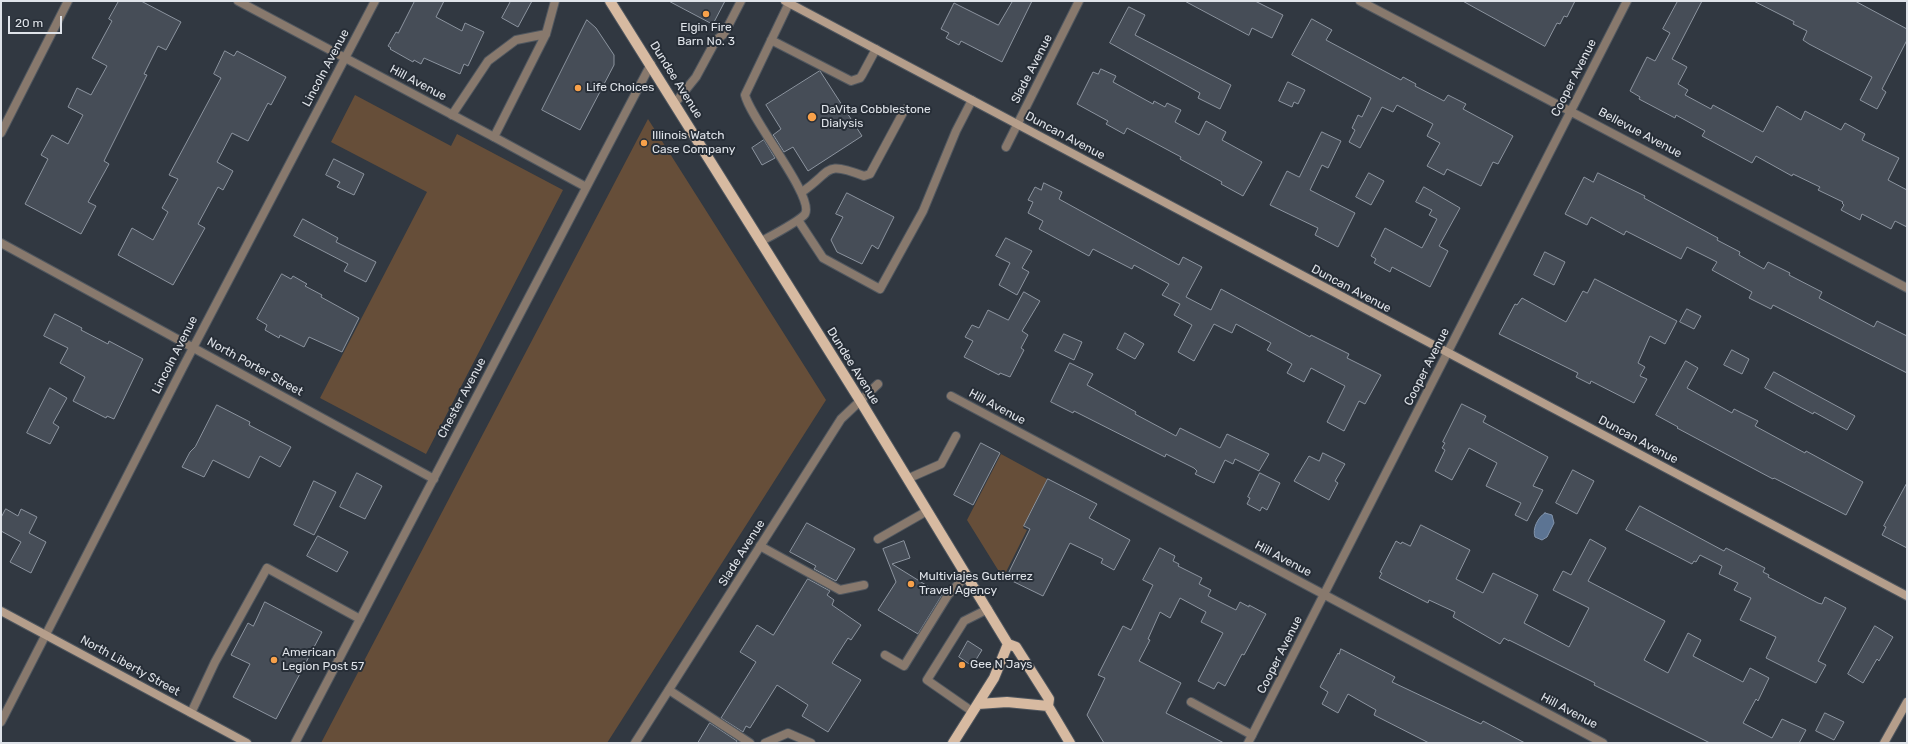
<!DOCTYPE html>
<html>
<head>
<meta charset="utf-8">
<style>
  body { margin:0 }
  #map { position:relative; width:1908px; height:744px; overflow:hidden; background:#313841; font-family:Rubik,sans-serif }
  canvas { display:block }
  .frame { position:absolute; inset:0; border:2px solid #dfe3e9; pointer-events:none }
  .scale { position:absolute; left:8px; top:16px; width:54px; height:18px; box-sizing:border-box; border:2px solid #dfe3e9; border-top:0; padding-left:5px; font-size:12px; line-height:14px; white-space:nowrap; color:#dfe3e9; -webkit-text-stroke:3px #272e37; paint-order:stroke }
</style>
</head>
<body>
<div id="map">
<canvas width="1908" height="744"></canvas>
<div class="frame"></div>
<div class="scale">20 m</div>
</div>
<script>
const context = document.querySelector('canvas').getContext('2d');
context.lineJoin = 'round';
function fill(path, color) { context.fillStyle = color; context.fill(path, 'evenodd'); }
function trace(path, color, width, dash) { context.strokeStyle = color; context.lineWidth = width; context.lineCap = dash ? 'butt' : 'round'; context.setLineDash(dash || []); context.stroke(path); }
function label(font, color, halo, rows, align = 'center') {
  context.font = font + ' Rubik,sans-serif'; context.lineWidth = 4; context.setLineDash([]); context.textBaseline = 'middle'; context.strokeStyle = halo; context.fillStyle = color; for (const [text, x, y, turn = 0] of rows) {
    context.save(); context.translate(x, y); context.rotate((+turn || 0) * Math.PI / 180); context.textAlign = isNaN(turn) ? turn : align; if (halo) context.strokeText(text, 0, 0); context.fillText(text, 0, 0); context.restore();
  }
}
const green = new Path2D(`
  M355 95 451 146 457 134 563 190 426 454 320 398 427 192 331 142Z
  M648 119 826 400 607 743H321Z
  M1001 454 1047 479 1023 528 1027 530 1003 578 967 520Z`);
const water = new Path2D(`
  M1545 513 1552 515 1554 523 1547 537 1542 540 1535 537C1532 529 1538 517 1545 513Z`);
const building = new Path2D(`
  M119 1H141L181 22 166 50 158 46 144 74 147 75 104 161 109 164 88 202 96 206 81 234 25 204 48 159 41 155 52 135 68 144 83 115 68 107 77 88 91 95 107 66 92 58 112 21 109 19Z
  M415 1H444L436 17 462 31 465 23 484 32 468 66 464 64 460 74 424 58 421 64 414 60 413 62 390 49 391 48 388 46 396 32 398 33Z
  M511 1H532L518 27 502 18Z
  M669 1H725L713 24Z
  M1013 1H1032L1002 62 961 41 959 45 946 38 949 33 941 29 954 3 998 25Z
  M1185 1H1255L1283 15 1272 38 1252 28 1249 35Z
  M1463 1H1575L1567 17 1564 16 1560 24 1557 23 1545 46Z
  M1678 1H1702L1672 59 1687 67 1678 84 1688 90 1685 95 1711 109 1713 105 1763 132 1777 106 1801 120 1805 111 1841 130 1845 123 1865 134 1862 140 1899 158 1888 180 1907 190V227L1895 221 1891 229 1862 214 1860 220 1841 210 1844 205 1842 203 1843 202 1818 190 1820 187 1793 174 1792 176 1756 156 1752 163 1702 136 1705 131 1676 115 1675 118 1639 99 1640 97 1630 91 1647 57 1655 61 1670 33 1663 29Z
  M1754 1H1855L1907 29V40L1882 89 1886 92 1877 109 1860 100 1872 77 1809 44 1803 40 1807 31 1793 24 1794 22Z
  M1129 7 1145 15 1135 35 1231 85 1220 109 1198 98 1200 93 1110 43Z
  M1312 19 1332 30 1326 40 1401 80 1403 77 1416 84 1415 86 1444 101 1448 95 1466 104 1463 109 1513 136 1498 164 1493 162 1481 186 1447 169 1444 175 1427 166 1440 143 1427 136 1433 124 1397 105 1393 112 1382 107 1360 148 1349 142 1355 130 1352 128 1358 115 1362 117 1371 98 1292 55Z
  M587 20 596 28 614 55V65L580 130 542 110Z
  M225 51 234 56 237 51 286 77 271 105 268 103 248 141 232 133 217 162 233 171 223 190 218 187 198 224 205 228 173 285 118 255 132 228 153 240 168 212 162 208 178 179 169 175 221 78 214 74Z
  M1101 69 1116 76 1113 82 1153 104 1154 101 1165 107 1167 103 1181 110 1175 122 1199 135 1206 121 1226 132 1222 140 1262 162 1243 196 1221 184 1222 182 1180 159 1181 157 1127 128 1124 134 1106 124 1108 121 1077 104 1093 72 1098 74Z
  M820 71 862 136 808 171 793 147 784 152 774 136 773 135 781 129 766 105Z
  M1288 82 1305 90 1298 104 1294 102 1292 107 1279 101Z
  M1322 132 1341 141 1328 168 1322 165 1310 190 1355 213 1338 247 1315 235 1318 228 1270 205 1287 171 1299 177Z
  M764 140 775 158 762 165 752 148Z
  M334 159 364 174 354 195 337 187 340 182 326 175Z
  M1369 173 1384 181 1371 205 1356 197Z
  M1598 173 1645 196 1644 198 1718 238 1717 240 1740 252 1739 255 1764 269 1768 262 1790 273 1789 275 1822 292 1819 298 1874 327 1877 321 1907 336V373L1773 305 1771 309 1749 298 1752 292 1712 270 1717 262 1687 247 1681 259 1626 231 1624 235 1591 217 1587 225 1565 214 1584 177 1593 182Z
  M1044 183 1062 192 1059 199 1179 265 1183 257 1202 267 1186 297 1211 310 1221 289 1310 337 1311 335 1349 354 1347 358 1381 375 1365 404 1359 401 1344 431 1327 422 1345 386 1311 368 1304 382 1287 373 1292 364 1267 350 1271 343 1236 324 1232 333 1214 324 1194 361 1178 352 1192 325 1174 315 1180 304 1162 295 1169 284 1134 265 1132 269 1093 249 1089 256 1039 229 1043 221 1028 213 1033 202 1028 200 1035 187 1041 190Z
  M1424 187 1460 208 1439 246 1448 251 1430 287 1392 267 1390 272 1374 263 1376 259 1371 256 1385 228 1422 248 1437 219 1429 215 1432 210 1416 202Z
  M847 193 894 217 878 249 872 245 862 264 837 252 831 240 843 217 836 214Z
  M303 219 338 238 336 242 376 262 366 282 344 271 348 264 294 236Z
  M1006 238 1032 251 1022 268 1029 272 1017 295 999 285 1010 263 996 256Z
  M1545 252 1565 262 1554 285 1534 275Z
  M282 274 291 279 293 276 307 284 305 286 322 295 321 297 359 318 342 352 309 337 304 347 280 335 279 338 265 330 267 325 257 319Z
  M1595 279 1677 321 1665 344 1650 336 1638 363 1645 367 1640 376 1647 379 1634 403 1591 381 1590 384 1576 377 1578 373 1499 334 1515 304 1517 305 1522 298 1566 322 1583 291 1587 293Z
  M1024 292 1040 301 1022 331 1028 335 1021 348 1024 350 1010 377 1000 373 999 375 964 357 973 341 965 337 972 325 979 328 988 310 1008 320Z
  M1687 309 1701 316 1694 329 1680 322Z
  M55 314 82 328 81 330 108 344 109 341 143 359 114 419 107 416 106 418 73 401 85 377 60 363 68 348 44 336Z
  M1125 333 1144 344 1135 359 1117 349Z
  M1064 334 1082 342 1074 360 1055 351Z
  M1732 350 1749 359 1742 374 1724 365Z
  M1686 361 1698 368 1687 388 1732 413 1734 409 1758 421 1755 426 1805 453 1806 451 1863 482 1846 515 1774 478 1773 479 1677 428 1678 427 1656 415Z
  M1070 363 1093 374 1087 385 1136 412 1135 414 1176 436 1180 428 1220 448 1227 434 1269 454 1259 471 1235 459 1233 464 1225 460 1214 483 1195 474 1197 471 1194 468 1166 454 1165 457 1074 411 1073 413 1051 402Z
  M1774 372 1855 416 1847 430 1814 412 1813 414 1798 406 1765 388Z
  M50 388 67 398 53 423 59 427 50 444 27 433Z
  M1462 404 1486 416 1483 422 1548 457 1533 486 1543 490 1527 521 1515 515 1521 503 1486 486 1497 463 1469 448 1452 480 1435 471 1445 450 1442 448 1445 443 1443 442Z
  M217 405 250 422 249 425 291 447 280 467 260 456 249 478 213 460 204 477 182 467 190 452 195 447Z
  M981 443 1000 453 973 505 954 495Z
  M1323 453 1345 464 1335 481 1338 483 1329 500 1294 481 1309 456 1319 461Z
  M1573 470 1594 481 1577 514 1556 503Z
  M357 473 382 486 365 519 340 507Z
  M1260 473 1280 483 1267 510 1262 507 1260 511 1247 504 1250 498 1248 497Z
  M1048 479 1097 504 1089 518 1130 540 1114 570 1101 563 1103 559 1070 543 1043 596 1006 578 1030 529 1024 526Z
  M314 481 336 492 314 535 294 525Z
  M1907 483V548L1882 535 1886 527 1884 526Z
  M1640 506 1709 543 1724 551 1726 548 1765 568 1763 572 1769 575 1768 577 1818 603 1822 604 1825 597 1846 608 1818 661 1826 665 1816 683 1766 658 1776 637 1740 620 1751 598 1734 590 1738 583 1719 574 1722 566 1700 555 1696 562 1694 561 1692 564 1626 530Z
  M6 509 18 516 21 509 37 517 29 533 46 542 31 573 10 562 21 542 1 531V518Z
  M807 523 855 549 836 581 814 569 816 566 790 552Z
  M1421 525 1470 550 1456 579 1483 593 1493 573 1538 595 1524 623 1569 647 1589 608 1553 590 1563 571 1571 575 1590 539 1606 548 1588 581 1665 621 1644 660 1668 673 1688 633 1701 640 1693 656 1743 682 1750 668 1769 678 1758 701 1756 699 1743 723 1772 738 1782 719 1806 730 1799 743H1710L1594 685 1595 683 1509 640V641L1504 638 1500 644 1453 617 1455 612 1429 600 1428 603 1379 578 1382 573 1380 572 1396 541 1401 544 1402 542 1410 546Z
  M318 536 348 552 337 572 307 556Z
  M904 541 910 558 892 564 942 595 918 634 878 610 896 582 883 549Z
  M1160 548 1175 556 1173 561 1179 564 1178 566 1202 578 1199 584 1211 590 1208 596 1236 610 1240 602 1249 607V605L1266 614 1244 655 1242 654 1225 686 1218 682 1214 689 1198 681 1223 633 1201 622 1206 612 1180 598 1170 618 1160 612 1148 639 1150 640 1139 661 1181 683 1166 713 1224 743H1104L1087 715 1105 678 1098 675 1123 626 1131 630 1153 585 1143 580Z
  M808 579 830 591 827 595 834 600 832 605 861 625 851 640 848 638 832 663 861 680 828 732 802 716 808 705 777 685 750 728 746 726 743 732 721 718 756 662 740 652 757 625 773 635Z
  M265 602 322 632 276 719 233 697 250 664 231 655 248 623 253 626Z
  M1875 626 1893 637 1879 661 1877 659 1863 683 1848 674Z
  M968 641 982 650 972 666 959 657Z
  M1341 649 1395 677 1392 682 1481 724 1483 721 1525 743H1429L1374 715 1376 710 1348 694 1338 713 1322 704 1328 692 1320 687 1338 653 1339 654Z
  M1825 713 1844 722 1834 740 1816 731Z
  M710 723 737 741 736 743H698Z`);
const lane = new Path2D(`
  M771 40 851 81 860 78 862 75 876 49
  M675 103 696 77 716 40 724 34 741 1
  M452 115 488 61 516 40 546 34
  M494 137 546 34 555 1
  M802 192C833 171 823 160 864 176L870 174 905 109
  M798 220 823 258 880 289 923 211 956 131 972 100
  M760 242C769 237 800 221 805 214 815 197 751 120 745 95L789 3
  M907 479 941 464 956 436
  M878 539 927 511
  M760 546 840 590 864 585
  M885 655 904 666 948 595 967 575
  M669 690 750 743
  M1191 702 1252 735
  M973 712 927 680 964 621 988 609
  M191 713 215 662 267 568 360 619
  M765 743 788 733 811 743`);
const street = new Path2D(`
  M238 1 494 137 586 187
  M1360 1 1907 288
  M1 133 68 1
  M1006 147 1079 1
  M1 243 434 479
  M951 396 1603 743
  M1 722 183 367 375 1
  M295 743 651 64
  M635 743 841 419 878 384
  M1248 743 1627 1`);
const secondary = new Path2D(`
  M785 1 1907 596
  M1 611 247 743
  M1884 743 1907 702`);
const primary = new Path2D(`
  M610 1 861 402 1008 644 1016 647 1049 699 1048 706 1070 743
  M978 704 1007 702 1048 706
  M953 743 994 678 1008 644`);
const markers = [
  [706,14,4,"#f8a14a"],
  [578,88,4,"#f8a14a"],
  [812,117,5,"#f8a14a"],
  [644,143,4,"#f8a14a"],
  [911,584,4,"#f8a14a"],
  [274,660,4,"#f8a14a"],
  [962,665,4,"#f8a14a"]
];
const poiNames = [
  ["Elgin Fire",706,28,"center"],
  ["Barn No. 3",706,42,"center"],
  ["Life Choices",586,88],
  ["DaVita Cobblestone",821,110],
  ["Dialysis",821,124],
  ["Illinois Watch",652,136],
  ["Case Company",652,150],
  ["Multiviajes Gutierrez",919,577],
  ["Travel Agency",919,591],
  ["American",282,653],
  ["Legion Post 57",282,667],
  ["Gee N Jays",970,665]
];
const streetNames = [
  ["Lincoln Avenue",326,68,-62],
  ["Slade Avenue",1032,69,-63],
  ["Cooper Avenue",1574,78,-63],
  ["Dundee Avenue",676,80,58],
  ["Hill Avenue",418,83,28],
  ["Bellevue Avenue",1640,133,28],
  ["Duncan Avenue",1065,136,28],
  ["Duncan Avenue",1351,289,28],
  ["Lincoln Avenue",175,355,-63],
  ["Dundee Avenue",853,366,58],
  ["North Porter Street",255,367,29],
  ["Cooper Avenue",1427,367,-63],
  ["Chester Avenue",462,398,-62],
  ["Hill Avenue",997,407,28],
  ["Duncan Avenue",1638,440,28],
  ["Slade Avenue",742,553,-58],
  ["Hill Avenue",1283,559,28],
  ["Cooper Avenue",1280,655,-63],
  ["North Liberty Street",130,666,29],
  ["Hill Avenue",1569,711,28]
];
fill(green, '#664e39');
fill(water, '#5c7493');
trace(water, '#8395ad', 1);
fill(building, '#464d57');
trace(building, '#8c949f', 1);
trace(lane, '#50575f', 10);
trace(street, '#50575f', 10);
trace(secondary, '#50575f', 10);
trace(primary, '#50575f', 12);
trace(lane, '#88796d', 8);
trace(street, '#88796d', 8);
trace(secondary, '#b59e8b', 8);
trace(primary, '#d7baa1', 10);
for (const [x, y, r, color] of markers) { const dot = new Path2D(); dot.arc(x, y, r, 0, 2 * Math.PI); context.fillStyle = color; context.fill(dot); trace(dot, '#272e37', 1.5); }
label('12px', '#dfe3e9', '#272e37', poiNames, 'left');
label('12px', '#dfe3e9', '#272e37', streetNames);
</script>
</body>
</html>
